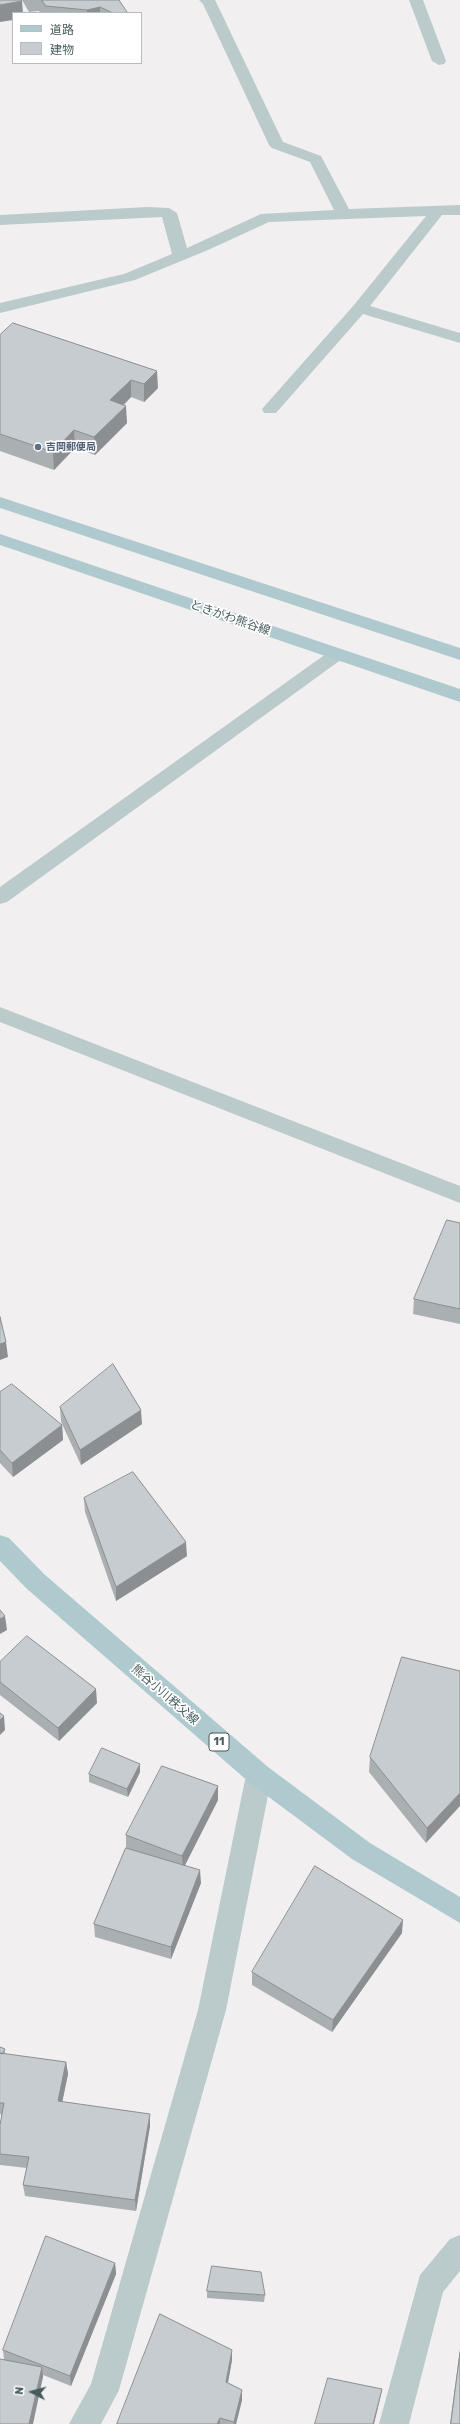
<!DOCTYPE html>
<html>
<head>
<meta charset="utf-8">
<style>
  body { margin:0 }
  #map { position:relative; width:460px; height:2424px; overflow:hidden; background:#f2eff0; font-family:Rubik,"Noto Sans JP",sans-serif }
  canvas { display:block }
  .legend { position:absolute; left:12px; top:12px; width:130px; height:52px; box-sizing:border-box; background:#fff; border:1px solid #b5bdbe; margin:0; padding:5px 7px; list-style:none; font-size:12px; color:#475b5d }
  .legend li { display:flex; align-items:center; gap:8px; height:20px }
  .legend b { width:20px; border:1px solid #b5bdbe }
  .north { position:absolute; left:12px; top:2372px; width:40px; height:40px; -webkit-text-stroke:3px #fff; paint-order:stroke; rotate:276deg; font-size:11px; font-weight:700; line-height:16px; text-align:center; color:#475b5d }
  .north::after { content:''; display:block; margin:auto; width:14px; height:18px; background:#475b5d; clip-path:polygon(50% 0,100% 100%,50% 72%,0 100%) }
</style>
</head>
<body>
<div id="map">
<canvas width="460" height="2424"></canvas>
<ul class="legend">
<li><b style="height:5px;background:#afcace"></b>道路</li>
<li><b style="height:11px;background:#c6cccf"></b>建物</li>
</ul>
<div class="north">N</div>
</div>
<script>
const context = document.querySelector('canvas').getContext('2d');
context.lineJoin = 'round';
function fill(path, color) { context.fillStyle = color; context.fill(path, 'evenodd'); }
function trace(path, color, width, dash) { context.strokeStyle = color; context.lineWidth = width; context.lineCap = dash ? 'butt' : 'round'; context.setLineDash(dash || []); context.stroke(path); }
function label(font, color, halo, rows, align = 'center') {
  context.font = font + ' Rubik,"Noto Sans JP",sans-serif'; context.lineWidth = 3.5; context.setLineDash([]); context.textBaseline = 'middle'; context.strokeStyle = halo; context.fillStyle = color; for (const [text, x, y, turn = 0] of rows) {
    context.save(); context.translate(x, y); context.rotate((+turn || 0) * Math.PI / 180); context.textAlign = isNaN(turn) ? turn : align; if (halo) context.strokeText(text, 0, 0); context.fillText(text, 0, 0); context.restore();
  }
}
const minor = new Path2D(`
  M199 0H215L216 2 283 142 321 156 349 209 460 205V215H442L370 306 460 333V343L363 314 276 413H264L262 409 354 305 426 216 269 222 208 250 135 280 0 313V303L124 274 172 254 162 217 0 225V215L147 207 169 208 177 213 187 248 261 214 334 210 310 162 272 148 269 145 203 4Z
  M409 0H423L446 61 444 64 439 65 432 61Z
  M336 649 342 651 345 655 342 659 7 902 0 904V887L330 651Z
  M0 1007 460 1186V1203L0 1022Z
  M259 1764 268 1767 272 1775 226 2010 119 2390 101 2424H69L91 2384 198 2010 246 1775 250 1767Z
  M460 2235V2271L443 2292 409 2424H379L420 2275 450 2239Z`);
const major = new Path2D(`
  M0 497 460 648V660L0 508Z
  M0 534 460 689V702L0 545Z
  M0 1535 9 1538 44 1574 268 1767 370 1843 460 1897V1923L352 1859 250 1783 26 1588 0 1561Z`);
const wall = new Path2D(`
  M22 0H119L127 13H40L39 11 29 12Z
  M0 335 158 388 144 402 131 397 124 405 127 423 95 455 75 448 54 470 0 451Z
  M460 1223V1324L413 1314 414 1299Z
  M0 1392 62 1425 63 1440 13 1477 0 1463Z
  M60 1407 142 1424 81 1465 61 1422Z
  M84 1498 187 1556 116 1601 85 1512Z
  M0 1662 97 1703 59 1741 0 1695Z
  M460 1671 426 1843 369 1772 370 1757Z
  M140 1772 128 1797 89 1782V1774Z
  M218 1786V1800L185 1865 201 1883 171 1959 95 1937 94 1924 126 1848V1835Z
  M402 1933 332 2032 252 1985V1972Z
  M0 2047 5 2049V2054L66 2062 68 2074 62 2102 150 2126 136 2211 25 2196 23 2185 27 2168 0 2165V2125L2 2115 0 2114Z
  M115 2263 116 2274 71 2386 43 2375V2377L4 2360 3 2350Z
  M207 2291 265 2295 264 2302 207 2298Z
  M460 2349V2424H450Z
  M232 2360 228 2383 242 2390V2400L236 2424H117Z`);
const shadedWall = new Path2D(`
  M22 1 23 13H13V20L0 22V5Z
  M100 7V13H87V10Z
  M157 371 158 388 144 402V384Z
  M131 380V397L110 418V400Z
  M126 406 127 423 95 455 94 437Z
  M74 430 75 448 54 470 53 452Z
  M6 1342 8 1357 0 1360V1344Z
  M141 1410 142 1424 81 1465 80 1450Z
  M62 1425 63 1440 13 1477 12 1463Z
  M186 1542 187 1556 116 1601V1587Z
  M5 1616 7 1630 0 1634V1619Z
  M96 1689 97 1703 59 1741 58 1728Z
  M4 1716 5 1730 0 1735V1720Z
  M140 1764V1772L128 1797 127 1789Z
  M218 1786V1800L183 1869 182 1856Z
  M460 1793V1806L426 1843 427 1828Z
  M200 1870 201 1883 171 1959V1947Z
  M403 1920 402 1933 332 2032 333 2020Z
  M66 2062 68 2074 60 2113 58 2101Z
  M150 2114V2126L136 2211 135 2200Z
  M115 2263 116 2274 71 2386 70 2376Z
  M232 2350V2360L226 2392V2382Z
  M42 2367 43 2377 33 2424H29Z
  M382 2389 380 2399 374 2424H373Z
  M242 2390V2400L236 2424H234V2422Z
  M220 2418V2424H217Z`);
const building = new Path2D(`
  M0 0H21L22 1 0 5Z
  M42 0H119L127 12 123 13H113L100 7 87 10 46 6Z
  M13 323 157 371 144 384 131 380 110 400 126 406 94 437 74 430 53 452 0 434V335Z
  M447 1220 460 1223V1309L414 1299Z
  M0 1317 6 1342 0 1344Z
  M113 1364 141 1410 80 1450 60 1407Z
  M12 1384 62 1425 12 1463 0 1450V1392Z
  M133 1472 186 1542 116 1587 84 1498Z
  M0 1610 5 1616 0 1619Z
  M27 1636 96 1689 58 1728 0 1682V1662Z
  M402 1657 460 1671V1793L427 1828 370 1757Z
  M0 1713 4 1716 0 1720Z
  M102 1748 140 1764 127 1789 89 1774Z
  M162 1766 218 1786 182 1856 126 1835Z
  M126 1848 200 1870 171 1947 94 1924Z
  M315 1866 403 1920 333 2020 252 1972Z
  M0 2047 5 2049 2 2054 0 2053Z
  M0 2053 66 2062 58 2101 150 2114 135 2200 23 2185 29 2157 0 2154V2125L4 2103H0Z
  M46 2236 115 2263 70 2376 3 2350Z
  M212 2266 261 2272 265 2295 207 2291Z
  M160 2314 232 2350 226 2382 242 2390 234 2422 220 2418 217 2424H117Z
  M460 2353V2424H451Z
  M0 2359 42 2367 29 2424H0Z
  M328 2378 382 2389 373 2424H315Z`);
const markers = [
  [38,447,4,"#5c6f8a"]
];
const farServicenames = [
  ["吉岡郵便局",46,447]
];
const shields = [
  [219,1742,20]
];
const shieldNames = [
  ["11",219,1742]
];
const streetNames = [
  ["ときがわ熊谷線",230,618,19],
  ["熊谷小川秩父線",165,1695,41]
];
fill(minor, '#bbcbcc');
fill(major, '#afcace');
fill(wall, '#aaafb2');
fill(shadedWall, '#8b8f91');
fill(building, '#c6cccf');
trace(building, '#8b8f91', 1);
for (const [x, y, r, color] of markers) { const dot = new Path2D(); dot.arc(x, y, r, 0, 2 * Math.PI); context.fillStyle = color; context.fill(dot); trace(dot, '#fff', 1.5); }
label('bold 10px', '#4e5e75', '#fff', farServicenames, 'left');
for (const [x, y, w] of shields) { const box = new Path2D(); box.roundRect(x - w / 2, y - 9, w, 18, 3); context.fillStyle = '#fff'; context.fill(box); trace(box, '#475b5d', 1); }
label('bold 11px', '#475b5d', null, shieldNames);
label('12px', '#475b5d', '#fff', streetNames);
</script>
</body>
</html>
